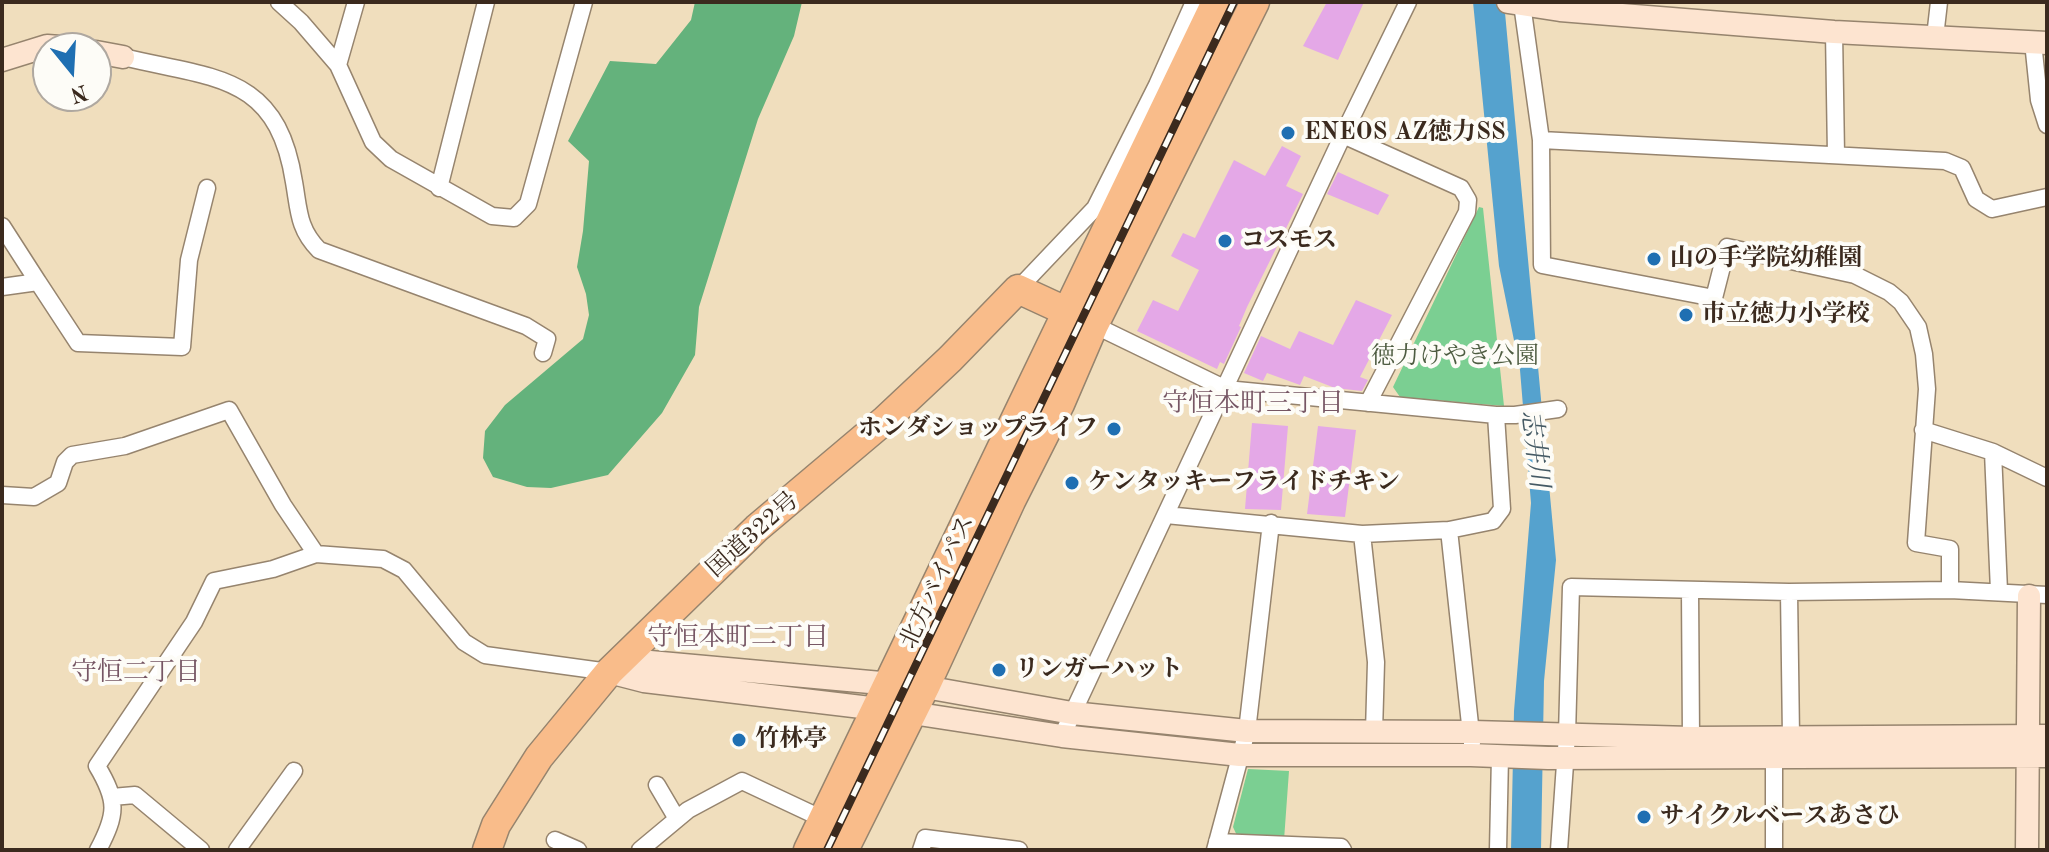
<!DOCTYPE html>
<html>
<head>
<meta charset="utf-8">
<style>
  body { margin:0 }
  #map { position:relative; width:2049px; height:852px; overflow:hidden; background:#f0debd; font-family:"Old Standard TT",serif }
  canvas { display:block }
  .frame { position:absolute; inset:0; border:4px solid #3b2a1e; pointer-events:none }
  .north { position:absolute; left:32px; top:32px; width:80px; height:80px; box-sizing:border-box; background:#fdfcf7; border:2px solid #afa8a0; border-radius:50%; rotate:162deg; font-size:22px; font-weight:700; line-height:32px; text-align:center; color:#3b2a1e }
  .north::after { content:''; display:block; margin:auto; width:28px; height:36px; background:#1f6fb2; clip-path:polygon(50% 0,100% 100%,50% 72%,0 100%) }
</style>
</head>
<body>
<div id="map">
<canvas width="2049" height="852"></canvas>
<div class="frame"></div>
<div class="north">N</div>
</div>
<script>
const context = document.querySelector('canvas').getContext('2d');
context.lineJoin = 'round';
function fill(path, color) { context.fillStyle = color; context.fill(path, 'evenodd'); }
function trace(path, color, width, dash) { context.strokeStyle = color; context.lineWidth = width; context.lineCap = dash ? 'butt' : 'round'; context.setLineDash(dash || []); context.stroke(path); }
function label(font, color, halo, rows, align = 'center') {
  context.font = font + ' "Old Standard TT","Noto Serif JP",serif'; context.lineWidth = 8; context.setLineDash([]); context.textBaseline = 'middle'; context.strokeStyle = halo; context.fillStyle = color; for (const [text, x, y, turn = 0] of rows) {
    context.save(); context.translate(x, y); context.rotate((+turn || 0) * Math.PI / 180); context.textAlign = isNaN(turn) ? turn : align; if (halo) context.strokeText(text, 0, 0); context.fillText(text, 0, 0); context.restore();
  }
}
const green = new Path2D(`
  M1479 207 1483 208 1504 406 1400 397 1393 387Z
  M1248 769 1289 771 1284 840H1239L1233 827Z`);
const forest = new Path2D(`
  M695 2H802L794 36 758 119 699 307 695 355 662 413 608 475 551 488 527 487 493 477 483 458 485 431 505 405 583 339 589 315 586 294 577 267 583 231 589 161 568 141 610 61 656 64 691 20Z`);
const water = new Path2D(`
  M1473 2H1504L1556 560 1544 681 1541 850H1511L1514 711 1531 503 1520 370 1499 266Z`);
const building = new Path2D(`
  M1327 2H1364L1338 60 1303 46Z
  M1282 146 1301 156 1286 186 1303 194 1247 307 1239 326 1241 327 1224 364 1220 362 1217 369 1137 331 1153 300 1178 311 1199 270 1171 256 1183 233 1195 238 1234 160 1265 176Z
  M1338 172 1389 195 1378 215 1327 194Z
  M1356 300 1392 315 1360 377 1368 380 1362 391 1335 388 1304 376 1300 385 1267 373 1263 381 1244 373 1261 336 1290 349 1299 331 1333 345Z
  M1252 423 1288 426 1281 510 1245 509Z
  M1318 426 1356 430 1345 517 1307 514Z`);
const street = new Path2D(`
  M279 2 301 22 338 65 373 142 391 159 492 216 514 218 528 204 584 2
  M1522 4 1541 140 1542 265 1714 298 1727 247 1855 275 1889 292 1901 302 1918 327 1924 354 1927 389 1916 543 1950 549V590
  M1834 32 1836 155
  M1935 37 1939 2
  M2033 42 2039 100 2047 125
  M123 57C214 79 277 73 294 182 299 210 298 229 319 250L526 326 547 339 543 353
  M338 65 356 2
  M1343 135 1461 188 1468 200 1467 212 1368 403
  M1541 140 1945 161 1962 168 1976 199 1992 209 2047 197
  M439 188 486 2
  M2 226 38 282 2 287
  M38 282 78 343 182 347 189 260 207 188
  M1018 289 1095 208 1157 85 1194 2
  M1094 325 1226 389 1496 415H1515L1558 409
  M1923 430 1993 452 1999 591
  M1993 452 2047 478
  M2 495 34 497 58 483 65 462 72 455 125 446 229 410 283 505 316 554
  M1166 515 1362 534 1449 530 1493 521 1502 509 1496 415
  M1449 530 1472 743
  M1362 534 1376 662 1374 732
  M1690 590 1691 738
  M1789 592 1791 737
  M1062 736 1343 135 1408 2
  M657 785 677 819
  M112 797 135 795 201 850
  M555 840 578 850
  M1217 842 1341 847 1343 850
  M98 850C117 814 118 801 97 766L194 622 214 581 273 569 316 554 383 559 404 570 464 642 485 655 609 672
  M237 850 294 771
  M640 850 688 810 742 781 823 819
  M921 850 925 838 1019 850
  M1215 850 1247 731 1271 523
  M1498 850 1500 756
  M1559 850 1567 735 1571 587 1789 592 1950 590 2047 595
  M1774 850V748`);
const secondary = new Path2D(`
  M1508 2 1560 10 1834 32 2047 43
  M96 52 123 57
  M2 60 47 46 74 48
  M614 670 650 662 925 687 1072 713 1247 731 1473 732 1691 738 2047 736
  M609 672 644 681 912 713 1062 736 1240 755H1471L1548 758 2047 756
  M2027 850 2029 596`);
const highway = new Path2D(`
  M487 850 496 825 539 757 609 672 757 528 885 420 950 359 1018 289 1083 319
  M808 850 1216 2
  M844 850 925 687 1011 501 1060 404 1094 325 1255 2`);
const rail = new Path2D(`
  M827 850 1234 2`);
const markers = [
  [1288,133,8,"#1f6fb2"],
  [1225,241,8,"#1f6fb2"],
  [1654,259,8,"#1f6fb2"],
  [1686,315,8,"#1f6fb2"],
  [1114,429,8,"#1f6fb2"],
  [1072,483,8,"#1f6fb2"],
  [999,670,8,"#1f6fb2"],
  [739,740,8,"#1f6fb2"],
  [1644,817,8,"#1f6fb2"]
];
const poiNames = [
  ["ENEOS AZ徳力SS",1304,133],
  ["コスモス",1241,241],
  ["山の手学院幼稚園",1670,259],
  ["市立徳力小学校",1702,315],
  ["ホンダショップライフ",1098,429,"right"],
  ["ケンタッキーフライドチキン",1088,483],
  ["リンガーハット",1015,670],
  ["竹林亭",755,740],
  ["サイクルベースあさひ",1660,817]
];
const parkNames = [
  ["徳力けやき公園",1455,357]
];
const streetNames = [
  ["国道322号",753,535,-42],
  ["北方バイパス",938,582,-65]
];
const neighbourhoodNames = [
  ["守恒本町三丁目",1253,404],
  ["守恒本町二丁目",738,638],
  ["守恒二丁目",136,673]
];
const waterNames = [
  ["志井川",1534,449,83]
];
fill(green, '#7bcf92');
fill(forest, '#64b27c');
fill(water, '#55a2ce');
fill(building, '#e4a8e7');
trace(street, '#96846e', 19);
trace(secondary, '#96846e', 25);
trace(highway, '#96846e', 31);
trace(street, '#fff', 16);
trace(secondary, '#fde4d0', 22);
trace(highway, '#f9bc8a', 28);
trace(rail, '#3b2a1e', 8);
trace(rail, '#fdfcf7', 5, [15]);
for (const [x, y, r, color] of markers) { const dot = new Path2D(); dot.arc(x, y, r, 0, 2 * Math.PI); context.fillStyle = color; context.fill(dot); trace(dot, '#fdfcf7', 3); }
label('bold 24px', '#3b2a1e', '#fdfcf7', poiNames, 'left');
label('24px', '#4e5c41', '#fdfcf7', parkNames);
label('24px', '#3b2a1e', '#fdfcf7', streetNames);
label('26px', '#765664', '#fdfcf7', neighbourhoodNames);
label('italic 26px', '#455a64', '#fdfcf7', waterNames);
</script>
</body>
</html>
